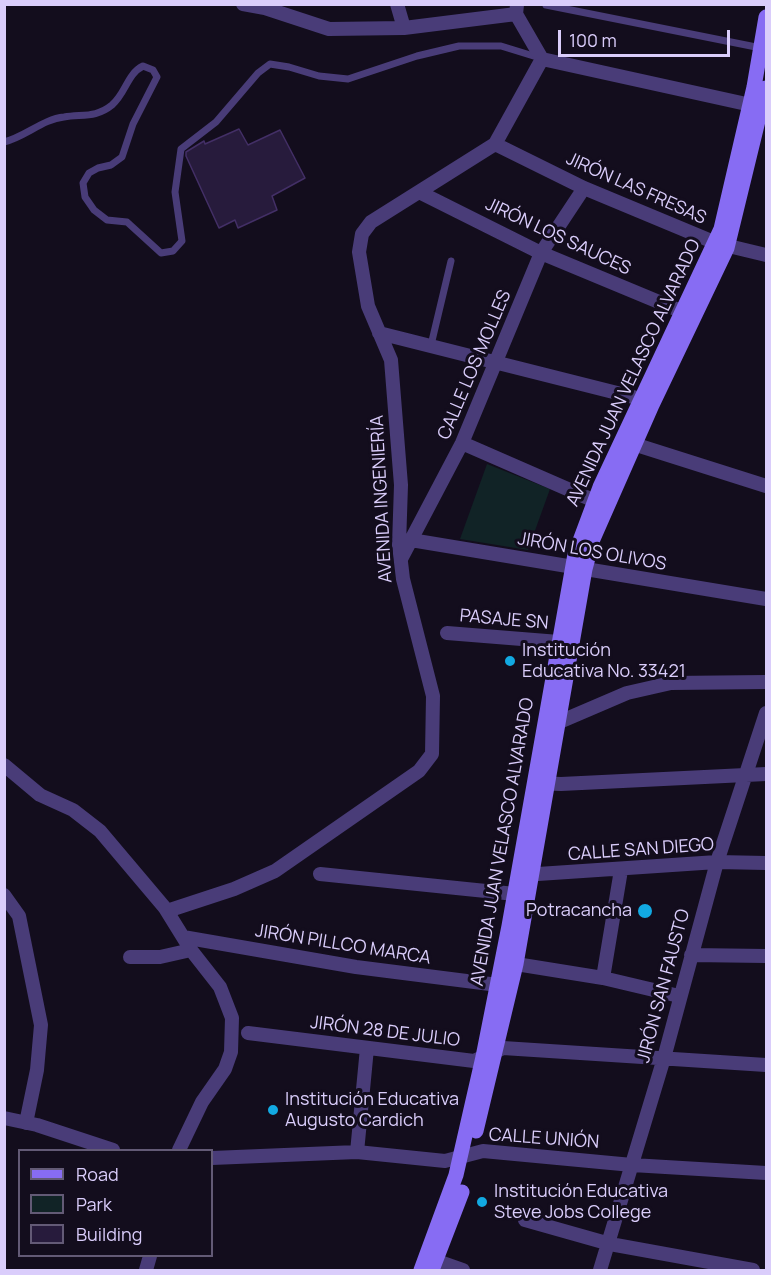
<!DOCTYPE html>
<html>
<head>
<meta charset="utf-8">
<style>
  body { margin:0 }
  #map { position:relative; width:771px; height:1275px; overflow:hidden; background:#130d1d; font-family:Manrope,sans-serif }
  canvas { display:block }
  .frame { position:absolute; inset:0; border:6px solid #dacdfb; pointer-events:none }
  .legend { position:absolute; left:18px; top:1149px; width:195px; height:108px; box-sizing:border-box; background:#130d1d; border:2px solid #635a76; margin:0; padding:8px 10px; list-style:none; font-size:18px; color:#dacdfb }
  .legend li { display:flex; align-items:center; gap:12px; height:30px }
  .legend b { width:30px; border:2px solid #635a76 }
  .scale { position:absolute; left:558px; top:30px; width:172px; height:27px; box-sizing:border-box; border:3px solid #dacdfb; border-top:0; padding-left:8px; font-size:18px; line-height:21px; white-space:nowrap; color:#dacdfb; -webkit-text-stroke:4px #130d1d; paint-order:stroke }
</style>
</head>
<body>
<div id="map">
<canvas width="771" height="1275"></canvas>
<div class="frame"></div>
<ul class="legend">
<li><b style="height:8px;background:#876cf3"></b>Road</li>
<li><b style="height:16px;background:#112326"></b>Park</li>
<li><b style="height:16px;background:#271b3c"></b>Building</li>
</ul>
<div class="scale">100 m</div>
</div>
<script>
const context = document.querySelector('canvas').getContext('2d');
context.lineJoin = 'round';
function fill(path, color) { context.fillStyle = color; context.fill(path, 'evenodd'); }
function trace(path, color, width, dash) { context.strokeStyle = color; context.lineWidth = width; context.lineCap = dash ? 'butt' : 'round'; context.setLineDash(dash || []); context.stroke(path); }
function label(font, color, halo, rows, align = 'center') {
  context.font = font + ' Manrope,sans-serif'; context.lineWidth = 6; context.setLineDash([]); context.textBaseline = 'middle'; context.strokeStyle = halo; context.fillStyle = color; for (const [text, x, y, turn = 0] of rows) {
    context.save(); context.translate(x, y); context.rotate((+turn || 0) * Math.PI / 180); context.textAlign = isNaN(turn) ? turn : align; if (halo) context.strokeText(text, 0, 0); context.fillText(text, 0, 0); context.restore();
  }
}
const green = new Path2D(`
  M487 464 550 489 528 550 460 539Z`);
const building = new Path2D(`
  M239 129 248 145 280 130 305 178 272 196 277 210 238 228 235 220 219 228 186 156V152L204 141 205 144Z`);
const lane = new Path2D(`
  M546 5 761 48
  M4 142C25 137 43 119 64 117 83 114 96 118 112 105 126 93 127 74 143 66L153 70 157 77 133 124 122 157 111 165 98 168 89 173 83 183 85 197 94 210 107 220 127 222 161 253 173 251 182 241 175 192 181 149 216 122 258 73 270 64 289 67 319 76 348 79 417 56 459 46H501L540 58
  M431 345 451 261`);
const street = new Path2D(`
  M243 4 265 8 329 29 404 28 516 14
  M397 4 404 28
  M517 5 516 14 542 59
  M542 59 760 107
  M495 144 584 188 716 243 766 255
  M419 192 541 253 683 312
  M379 333 641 399
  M624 441 766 486
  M462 443 595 501
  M411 540 766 599
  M401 559 462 443 541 253 584 188
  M447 633 559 642
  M557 723 627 693 671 683 766 682
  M4 765 40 795 73 810 100 831 165 908 191 950 220 987 232 1018 231 1052 225 1069 202 1102 179 1150
  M536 783 561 784 766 774
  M320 874 515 894
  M523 875 717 862 766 863
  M4 895 19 916 41 1025 37 1070 26 1123
  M167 911 234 889 275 871 419 771 432 754 433 696 403 579 399 545 401 485 391 360 368 306 359 252 362 234 371 222 495 144 542 59
  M183 937 356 967 498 985
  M691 955 766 956
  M130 957H160L191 950
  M516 964 603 978 679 996
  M603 978 621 870
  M248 1033 474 1061 503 1048 766 1065
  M4 1118 37 1125 113 1150
  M357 1152 367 1048
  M212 1158 357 1152 445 1161 483 1151 632 1165 766 1173
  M525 1220 610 1244 753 1270
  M426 1257 463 1270
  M146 1270 150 1256
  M600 1270 664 1058 717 862 766 713`);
const secondary = new Path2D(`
  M476 1131 516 964 585 569 593 539 652 405 727 248 766 88
  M421 1270 456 1175 483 1057 509 926 575 554 600 487 721 229 754 87 766 17
  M432 1270 462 1192`);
const markers = [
  [510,661,6,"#12a9e2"],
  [645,911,8,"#12a9e2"],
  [273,1110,6,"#12a9e2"],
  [482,1202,6,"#12a9e2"]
];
const streetNames = [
  ["JIRÓN LAS FRESAS",636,189,24],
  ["JIRÓN LOS SAUCES",558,237,25],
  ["CALLE LOS MOLLES",475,365,-67],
  ["AVENIDA JUAN VELASCO ALVARADO",634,373,-65],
  ["AVENIDA INGENIERÍA",382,499,-93],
  ["JIRÓN LOS OLIVOS",592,552,10],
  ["PASAJE SN",504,620,5],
  ["AVENIDA JUAN VELASCO ALVARADO",503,842,-80],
  ["CALLE SAN DIEGO",641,850,-4],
  ["JIRÓN PILLCO MARCA",343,945,9],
  ["JIRÓN SAN FAUSTO",664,986,-75],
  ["JIRÓN 28 DE JULIO",385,1032,7],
  ["CALLE UNIÓN",544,1139,4]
];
const poiNames = [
  ["Institución",522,651],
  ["Educativa No. 33421",522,672],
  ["Potracancha",632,911,"right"],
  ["Institución Educativa",285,1100],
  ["Augusto Cardich",285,1121],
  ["Institución Educativa",494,1192],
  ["Steve Jobs College",494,1213]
];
fill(green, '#112326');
fill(building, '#271b3c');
trace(building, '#432f66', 1.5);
trace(lane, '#493c78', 7);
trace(street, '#493c78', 14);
trace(secondary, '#876cf3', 15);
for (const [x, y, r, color] of markers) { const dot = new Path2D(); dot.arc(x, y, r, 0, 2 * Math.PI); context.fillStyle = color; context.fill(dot); trace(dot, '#130d1d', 2); }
label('18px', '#dacdfb', '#130d1d', streetNames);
label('18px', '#dacdfb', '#130d1d', poiNames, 'left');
</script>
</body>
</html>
